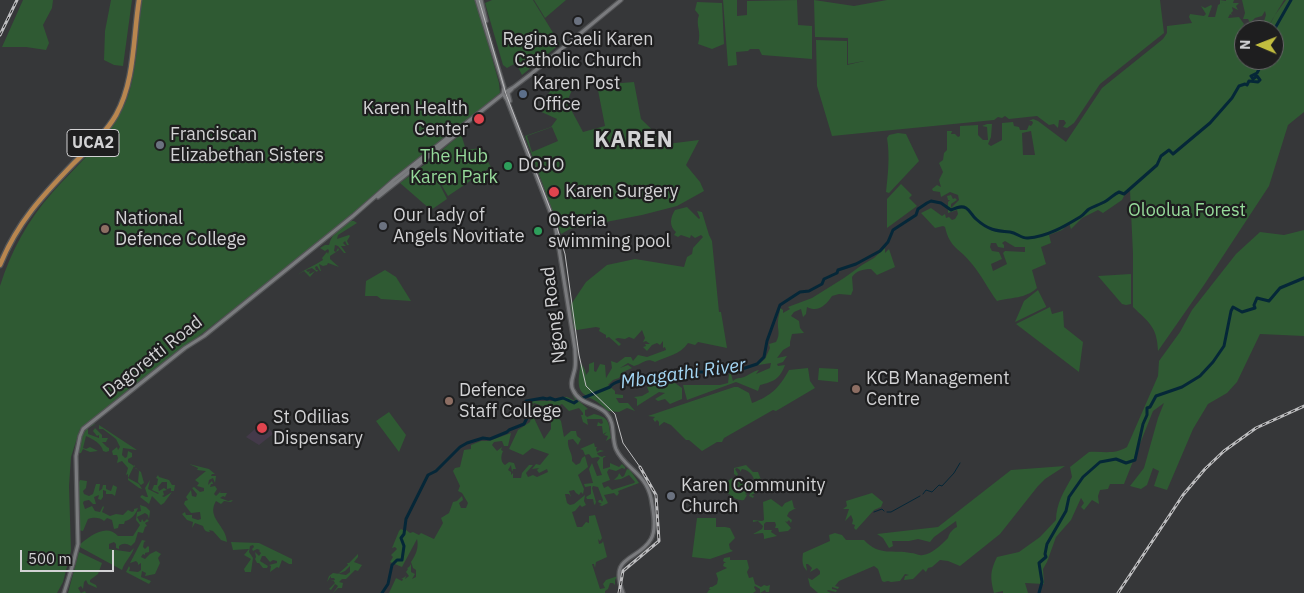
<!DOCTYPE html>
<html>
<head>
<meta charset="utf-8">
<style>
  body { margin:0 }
  #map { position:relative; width:1304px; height:593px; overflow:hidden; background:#363739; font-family:"IBM Plex Sans",sans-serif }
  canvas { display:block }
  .north { position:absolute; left:1234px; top:20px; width:50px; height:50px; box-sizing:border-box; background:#1e1e1f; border:1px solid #666667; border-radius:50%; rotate:271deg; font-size:14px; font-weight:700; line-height:20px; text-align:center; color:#d2d2d4 }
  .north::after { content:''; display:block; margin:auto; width:18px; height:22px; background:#c2bd3f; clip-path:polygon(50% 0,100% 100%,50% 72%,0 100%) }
  .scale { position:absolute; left:20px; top:550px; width:94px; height:22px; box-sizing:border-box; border:2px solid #d2d2d4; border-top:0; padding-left:6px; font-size:15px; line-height:18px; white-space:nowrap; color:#d2d2d4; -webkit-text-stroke:4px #1e1e1f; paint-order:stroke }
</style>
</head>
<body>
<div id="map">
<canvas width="1304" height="593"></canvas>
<div class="north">N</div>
<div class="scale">500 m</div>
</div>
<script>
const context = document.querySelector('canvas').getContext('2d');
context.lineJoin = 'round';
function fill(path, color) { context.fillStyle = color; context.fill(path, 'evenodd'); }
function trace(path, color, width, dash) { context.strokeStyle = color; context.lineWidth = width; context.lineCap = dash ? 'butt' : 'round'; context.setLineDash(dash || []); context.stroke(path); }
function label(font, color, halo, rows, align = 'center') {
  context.font = font + ' "IBM Plex Sans",sans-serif'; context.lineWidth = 4.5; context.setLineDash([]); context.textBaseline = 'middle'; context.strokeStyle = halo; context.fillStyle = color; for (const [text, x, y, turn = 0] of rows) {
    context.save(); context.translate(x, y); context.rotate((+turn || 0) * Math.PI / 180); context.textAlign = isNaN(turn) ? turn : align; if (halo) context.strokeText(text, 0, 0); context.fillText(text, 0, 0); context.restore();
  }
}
const medical = new Path2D(`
  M264 421 273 434 259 445 246 437Z`);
const green = new Path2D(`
  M23 0H53L52 8 43 25 49 43 46 50 26 47H2Z
  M111 0H132L123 66 114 65 104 60 105 31Z
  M142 0H476L499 83 500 93 291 264 80 429 71 457 69 486 71 551 63 582 57 593H0V286C11 251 28 220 52 193 74 168 105 141 121 112 138 82 137 34 142 0Z
  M492 0H533L560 44 522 75 516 63 507 68 503 65 485 3Z
  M534 0H566L545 18Z
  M723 0H737V16L747 15V1L797 0 798 25 812 26V59L762 55 759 49H750L748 51 736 52 737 65 728 66Z
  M814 0 854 6 887 0H1160L1164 33 1100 84 1074 123 1067 128 1063 127 1066 123 1064 120H1059L1058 128 1054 124 1049 125 1037 116 1009 119 1005 116 1002 118 998 117 994 120 832 136 817 86 816 40 847 41V65L864 61 848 64V38L815 37Z
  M1220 0 1226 1V0H1234L1233 3H1239L1236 6 1238 10 1232 7 1233 11 1231 13 1232 15 1230 14 1228 18 1239 17 1244 24 1242 27 1243 29 1248 27 1249 30H1244L1243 35 1244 37V60H1274V30H1267L1275 15 1286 0H1304V112L1288 125 1269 186 1204 285 1158 351C1157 326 1149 323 1133 307V254L1130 190 1125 194 1122 200 1103 213 1098 210 1082 218 1071 229 1069 223 1062 230 1049 235 1051 243 1041 247 1046 264 1032 270 1037 288C1025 299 1012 297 997 301 988 289 982 276 972 264 960 248 950 249 945 227L943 226 935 228 921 213 931 208 942 216 945 214 946 218 949 217 952 220 955 219 958 214 957 210 948 213V202L950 200H948L947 196 951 195 953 199 955 198 957 200 951 204V208L959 200 958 195 950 192 941 197 940 192 933 191 932 189 937 185 941 187 939 180 943 172 939 163 943 160 944 153 947 150V131H952L951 134H955L958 137 960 136V126L978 125V135L983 140H988L987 127 982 126 987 124H992L991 137 988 144 991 146 1002 140V123L1013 122 1014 126 1019 127 1020 130H1027L1029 125 1031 126 1033 123 1032 121H1029L1033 119 1038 121 1066 142 1102 88 1163 39 1167 33V26L1192 23 1189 17 1190 14 1204 16 1206 14 1201 6 1205 8 1211 5 1212 6 1208 17H1215L1218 5 1223 2 1220 4ZM1031 131 1035 155H1023L1022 133ZM1005 241 1015 247H1025V252L1005 251 1003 253 1007 264 993 271 991 264 1002 259 999 252 992 251 990 247 991 243H996L998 247 1004 248V245L1002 243Z
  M1242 0H1284L1266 30H1261L1266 15 1265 11 1262 16 1255 18 1250 23 1248 19H1243L1245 13Z
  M697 2 722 3 724 44 712 49 698 44C702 31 695 25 699 15L695 10Z
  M634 82 641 119 667 144 699 140 686 165 700 182 704 191 677 206 642 215 570 229 561 234 525 136 551 127 557 119 537 110 551 90H572L567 102 583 132 605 126 597 85ZM552 127 558 141 532 152 527 136Z
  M898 133 906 134 919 161 889 193 886 192C888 174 890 156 887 138L889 135Z
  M461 134 466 150 480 148 491 167 448 196 433 171 447 199 431 210 400 183 428 162Z
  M901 184 912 195 909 198 917 206 887 228V199Z
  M687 207 699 219 700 218 697 211 702 212 709 235 712 241 719 312H721L727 348 698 342 695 345 688 343C680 355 667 356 655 362 646 357 643 364 634 366L628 363 620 368 628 365 632 368 623 372 619 378 613 380 608 385 615 391V394L623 395V398H616L619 403H628L635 411 627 408 619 412 608 411C587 389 573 403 581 363L585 370 586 375 589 371V364L594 362V371L596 372 600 364 605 365 606 378 612 368 611 361 617 363 625 357H631L633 361 638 355 647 357 666 350 665 347 663 348V341L660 345 657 343 652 345 647 351 643 347 646 346 645 344H650L646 341 643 342 645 338 642 330 634 339 629 337 625 339 618 338 615 339 621 344 619 346 609 337 606 338V335L599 331 600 328 596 327 577 330 574 328 570 306 586 282 607 265 635 259 684 267 687 257 692 254 693 248 703 237 701 235 695 238 691 235 690 238 681 235 678 237 674 235 676 232C669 226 670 218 675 210Z
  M350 221H354L357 223 338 235 337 239 349 235 350 236 347 241 349 245H347L345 241 343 243 346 246H341L346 253H344L338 246 335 245 334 251 336 252 338 248 339 250 330 256V259L339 267 328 263 327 265 323 266 319 264 321 271H320L317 266 315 267 316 270H318L317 272 312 268 306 270 308 272 310 271 309 273 310 274 315 271 310 277 304 271 297 275C305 269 314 266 323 260L322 258 327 252 328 254 329 251 328 249 325 251 320 248 325 245H329C332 232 339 231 350 221Z
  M1304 230V336L1260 334 1237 382 1227 393 1208 404 1193 429 1167 490 1154 486 1159 471 1153 468 1147 485 1141 489 1130 486 1144 468 1158 418 1164 403 1153 411 1124 484H1110L1108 489 1100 490 1098 496 1099 504 1092 500 1084 510 1081 507 1084 503 1081 498 1071 520 1056 537 1047 562 1043 569 1044 584 1025 583 1028 593H1003V591L994 593C990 578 990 571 997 557L1019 552 1040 537 1056 520C1056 504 1064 491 1072 477L1070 467 1089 452C1103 451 1114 455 1127 447L1158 376 1159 361 1180 332 1192 310 1236 254 1260 232 1284 235Z
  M885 248V253L889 249 895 267 877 275 871 269C863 269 856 271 852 277L853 290 851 295 839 294 832 296C826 305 818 313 807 307L806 314 803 317 801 309 794 312 791 316 799 321 800 328 804 333 792 334 790 342V346L783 350 777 358 787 356 783 362 777 364 778 366 785 365C780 379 773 382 760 385L758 391 736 382 687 400 683 385H720L728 383 729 374H731L733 381C737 377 739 379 744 377 749 375 753 371 759 370L756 374 770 368 771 363 758 365 765 359 770 348 769 344 776 342C781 333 777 330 778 321 778 317 780 313 780 308L783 310V313L790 309 788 307 812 298 844 278 862 265 874 258Z
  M385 270 396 277 411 301 381 299 377 296H365L366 281Z
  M1131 274V304L1126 305 1122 304 1098 276Z
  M1038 290 1046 306V307L1015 322 1024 301Z
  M1050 307 1052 314 1063 311 1064 327 1083 342 1079 372 1016 324Z
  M808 368 810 381 815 388 776 411 773 410 724 438 722 442H717L702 451 689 440H686L671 425 664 422 659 426V422L657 420 655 422 653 419 655 417 648 416 734 387H738L749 393 752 403C771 396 779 388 789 370Z
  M819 368 838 369V382L818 380Z
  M675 383 682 388V399L670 404 665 399 658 401 655 399 665 393 659 392 637 406V399L634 397 642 396 649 392 647 387Z
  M572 395 588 409 585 410V415L587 417 594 414C611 418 608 423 611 438L606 441 608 436 604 435 607 432 603 434 602 426H597L598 422 601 424 603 423 602 419H587L588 425 583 422 581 415H583V413L579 408 569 411 562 404 560 405 561 410 551 408 545 405 544 408 542 405 540 407V405L534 403 532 405 538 407 528 408 533 401H552L561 397H567L577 402Z
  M551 410 561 421 564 437 571 431H576L577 436 581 439 578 445 573 439 568 440C567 449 573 453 572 461L576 465 580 463 582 458 585 456 588 467 578 475 584 489 583 494 581 492 579 495 576 493 574 490 569 491 571 497 569 494H565L567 503 570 505 574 504 585 495 584 501 586 505 582 507 580 505 575 511 572 512 577 527H582L586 522 589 523V516L595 515 602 538 600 541 598 539 599 544 602 543 603 541 607 557 596 562 595 568 594 564H592L600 589 605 588 603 584 606 580 618 576 615 580V585L613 583H610L608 589 605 591V593H389L396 578 402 581 403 579 401 578H403L406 576 405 579 409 576 406 572 408 569 407 568 409 567 411 564V572L415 574 412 579 416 577V570L413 568 411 562C416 555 419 547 417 539L402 567 390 562 393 557 391 555 397 549 395 547 392 548 399 531 401 529 405 531 406 530 410 533 413 532 419 535 421 533 434 539 443 523 441 518 449 513 453 502 457 501 462 496 463 500 459 503 461 508H466L468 503 462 493 458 491 460 486 453 471 455 468 460 467 464 450 471 449V445L481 441H489L511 433 508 446H504L502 441 494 442 492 445 497 451 502 447 501 450 503 451C501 455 500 462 505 465L509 462 514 463 516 469H513L512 472 511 465 508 470 511 472V475L513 473V478H521L522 473 529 465H533L526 473 528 477 533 475 537 477 548 472 547 469 539 473 537 470 539 468 532 469 536 464 540 465 549 454 532 448 523 455 509 449 518 430 530 422 532 414 544 439 551 429Z
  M389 412 406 435 399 452 376 421Z
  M96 424 88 428V434L99 438V435L97 436 93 431 95 428 102 435V438H108L106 442H102L107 447 109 448V451L106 452 103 451C102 444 93 439 86 436L83 448 86 449 90 447 98 451 90 452 83 449 81 453H79C81 441 82 426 96 424Z
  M99 425 137 450 123 448 122 455 125 458 127 457 128 451 132 453V457L128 459V462L134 466 135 465V468L141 472 144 483 141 485 138 482 139 471 134 466 128 478 139 484 142 489 139 488 128 480V474L126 475 128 468 122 461 117 463 118 458 117 455H113L112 451 117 447 118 450 120 447 116 439 103 429H99Z
  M594 443 595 447H597L596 449 597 452 600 450 604 451 597 453 598 455 602 457 604 456H606L603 458V469L610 467V463L619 467 622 464 625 467V469L622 468 616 471 609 469 607 472 610 480 602 483 604 488 608 486 612 490 634 483 635 482 629 475 621 479 614 480 618 476 619 473 622 477 624 476 627 469 630 470 639 483 618 491 619 493 617 496 614 493 604 495 608 503 602 506 599 505 602 504 598 502 599 500H601L602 502 603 500 598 487 593 486 592 488 596 502 595 505 594 504 593 499H587L586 497 591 494V486L585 487 584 484 593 483 589 469 592 463 597 476 602 475 597 462 600 458 598 457 592 458 589 454 585 455 583 450 580 449Z
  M189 464 209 469 215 474H212L211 476H216L215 483 213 478 209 480 208 485 212 481 213 484H211L210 487 215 486 217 489 214 494 216 496 221 491 220 493H227L225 497 223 496 220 498 228 501 233 500 231 502 224 501 221 504 216 501C206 518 226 525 227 542L221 540 213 531 209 530 210 532C205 532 204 529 203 526L195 523 192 528 193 522 187 520 182 514 185 512 186 515H192V518L198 520 201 519 200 512 191 513 184 504 185 501 188 500 186 497 191 490 192 496 196 497 197 494 192 488 194 487 200 492 204 491V488L197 486 199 483 195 480 206 471 197 470 198 468Z
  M746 465 753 472H758L763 485 765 486 763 487 762 485 759 487 757 486 756 490 758 492 751 495 754 496 753 498 749 496 752 490 745 494 747 495 744 500C735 502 727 492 721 486L732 478 734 482 740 486 735 478 745 480 744 483 748 486 751 484 754 486C756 478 750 470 742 469L740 472V470L737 468 735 469 738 474 737 476 734 474V468Z
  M1065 466 1045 479 1038 486 1000 534 960 566 948 561 940 560 932 567 928 568 926 572 923 569 913 579 904 580 905 576 909 575 905 574 900 581 891 582 888 581 884 582 882 581 878 569 874 566 839 581 835 586 839 587 838 589 832 587V589L837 590 836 592 828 590 827 591 831 593H818L810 586 808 578 812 580 820 574V571L817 568 810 572 812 568 808 564H806L807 571C802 566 802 561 803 553L830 541 829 535 835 533 842 535 846 540H864C880 557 893 549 911 553 915 553 918 556 923 555 932 554 941 545 948 538 949 533 953 529 957 527L956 521 934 537 930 542 918 539 909 541H892L893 546 889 548 883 538 877 534 938 527 1011 470Z
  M158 475 159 477 169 480 172 485H175L174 491H171V488L167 489V482H162L158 487 159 491 164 488 167 490 163 491 164 495 162 496 164 497 172 492 164 503 161 505 152 496 149 504 140 497 142 495 146 497H148L145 488 150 480 148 489 158 494 159 493 152 490 154 485H157L158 479 156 478Z
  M80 480 87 481 86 488 83 491 84 494 89 496 93 494 96 484H100L99 491 102 489 103 485H106V489L111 491 113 485 117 487 115 496 112 494H106V491L103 490V497L101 500 98 499 99 495 94 497 96 504H93L89 500 84 501 83 503 85 509 92 506 95 511 100 512 103 506 104 507 102 512 110 516 116 514 123 515 128 510 132 512 134 511V509L138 508C136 514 131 520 125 521L124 524H119L118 528 114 529 112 520 107 518 104 521C100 517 93 517 88 519L83 531 78 530V485Z
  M872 493 883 502 881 507 874 510 856 530 854 528 855 525 852 524 853 520 851 515 845 521 849 509H843L847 506 846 501Z
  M771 499 782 507 785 503 792 500 794 508H796L789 512 787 516 792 520 791 523 789 520 787 522 785 521 791 528 788 531 779 532 778 528H775L776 525 775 522H766L764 524V530H772L771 532 777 536 764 539V536L763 533 753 534 762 529 763 526 758 521 753 522V520L762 521 764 520 763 502Z
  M140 505 146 507 150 511 149 519 148 515 145 513 137 517 140 522H141L142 519 144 522 147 519 149 521 145 523 147 526 145 527 143 533 138 532 135 542 131 546C126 543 123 543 119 546V549L116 548V544L114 542 109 544V549L130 552 134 548C131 557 125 561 122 570L78 546C90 536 106 523 118 536H133L140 525 136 520 137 512 141 511Z
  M697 518H716V527H725L730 528 735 538 729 544 730 549 733 551 710 559 692 557Z
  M142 540 146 541 144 542 143 547 145 549 148 546 149 547V552L145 553V555L143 554 141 557 145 559 150 554 156 551 161 554 158 558 160 563 155 574 145 576 146 573 142 571 141 577 151 581 149 584 126 572 129 566 130 568 129 571 138 572 141 570V563L138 565V563L136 561 130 563Z
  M231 542 259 543 292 559V564H289L282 560 279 568 277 567 270 572 271 566 269 565 277 563V561L273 560 270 562 265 556H262L260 561 268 566 267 568H263L259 563H257L255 559 256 557 255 552 259 556 261 553 259 551 260 550 257 549 253 551 252 549 254 547 253 545 250 546 249 552 253 558 251 572H245L244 569 251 559 244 555 249 549 233 550Z
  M79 552 102 563 98 574 90 580V582L96 585 97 588 88 584 86 580 84 582 83 589 81 586 78 588 81 593 85 591 86 593H68Z
  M358 554V557L354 562 362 565 358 571 355 570 346 579H342L339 582 343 583 342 588H338L333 593 338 586 335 584 331 590 329 589 335 583 333 580 330 581 335 580 334 578H331V576L327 582 329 576 333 573 346 575 350 572V566L345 571 338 574 348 565 347 563H349Z
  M730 557V560H747L749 568 747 572 749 578 753 577 755 584 761 587 764 585 767 586 770 585 769 592H766L765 590 760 593V589L755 586 754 587 756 591 753 593H707L709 590H711L709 589 710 587H712L717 584 718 579 716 573 727 568 723 566 724 563H726L723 561 724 558Z`);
const stream = new Path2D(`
  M923 494 926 490 932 492 939 485 942 486 954 473 960 463
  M874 512 882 509 884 511
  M887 512H891L920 496`);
const river = new Path2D(`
  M1274 30 1291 0
  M583 398 610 387C615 379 637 378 646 376L648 381 696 372H721L739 370 757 364 764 357 767 341 780 305 800 292 809 291 822 284 824 279 837 273 838 270 856 264 880 251 888 242 893 230 916 215 918 209 927 203 931 201 941 203 951 210C956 208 961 205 966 208 971 211 972 216 976 219 988 230 996 231 1010 232 1017 233 1022 239 1028 238 1047 237 1065 226 1080 217 1084 215 1086 211 1089 209 1095 206 1101 204 1106 201 1111 198 1114 194 1119 192L1124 194 1157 165 1161 156 1169 150 1173 154 1210 123 1232 98 1239 86 1245 84 1247 85 1249 81 1258 82 1260 80 1257 76 1253 79 1251 76 1257 73 1264 60
  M382 593 388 584 392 565 397 560H402L404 546 401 538 404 534 406 519 428 475 436 471 460 447 467 443 483 438 490 439 507 432 509 430 524 424 528 416 524 406 526 401 543 398 547 399 550 398 555 400 563 398 574 403 577 401
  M1039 593 1042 582 1039 563 1046 557 1045 554 1047 544 1066 511 1069 497 1083 477 1100 462 1116 459 1126 463 1135 460 1143 424 1147 415V408L1150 407 1156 396 1182 387 1200 376 1213 362 1224 346 1231 311 1233 307 1242 312 1255 308 1254 305 1257 298 1269 301 1280 288 1304 278`);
const secondary = new Path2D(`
  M477 0 504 87 503 94 507 100 555 224 575 349C575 355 576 362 575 368 574 375 569 383 573 390 580 405 596 403 606 413 616 423 611 437 616 449 625 469 645 472 651 498 653 509 657 529 651 539 638 562 608 554 623 593
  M481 0 486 21
  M507 91 514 87 531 74 621 0
  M510 101 508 93 512 89
  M378 197 467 126
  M64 593 73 564 78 544 76 456 80 436 83 429 185 348 204 336 353 216 394 180 503 94`);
const trunk = new Path2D(`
  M0 265C17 223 42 196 73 164 88 149 105 134 116 115 135 81 133 38 139 0`);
const tram = new Path2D(`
  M479 0 506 94 556 224 565 254 579 355 586 386 615 414 623 443 640 467`);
const rail = new Path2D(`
  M0 35 17 0
  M619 593 623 571 659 541 656 495 640 467
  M1118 593 1183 495 1205 469 1224 451 1256 428 1304 406`);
const markers = [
  [578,21,5,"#6b7280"],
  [523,94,5,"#5c6f8a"],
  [479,119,6,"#e0444e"],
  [160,145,5,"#6b7280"],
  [508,166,5,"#2e9e5b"],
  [554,192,6,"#e0444e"],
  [383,226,5,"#6b7280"],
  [105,229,5,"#8d6e63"],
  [538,231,5,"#2e9e5b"],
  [856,389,5,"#8d6e63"],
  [449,401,5,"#8d6e63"],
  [262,428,6,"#e0444e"],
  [671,496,5,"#6b7280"]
];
const shields = [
  [93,143,52]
];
const shieldNames = [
  ["UCA2",93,143]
];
const poiNames = [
  ["Regina Caeli Karen",578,40,"center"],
  ["Catholic Church",578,61,"center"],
  ["Karen Post",533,84],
  ["Office",533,105],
  ["Karen Health",468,109,"right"],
  ["Center",468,130,"right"],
  ["Franciscan",170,135],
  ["Elizabethan Sisters",170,156],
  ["DOJO",518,166],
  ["Karen Surgery",565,192],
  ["Our Lady of",393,216],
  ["Angels Novitiate",393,237],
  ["National",115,219],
  ["Defence College",115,240],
  ["Osteria",548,221],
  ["swimming pool",548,242],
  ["KCB Management",866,379],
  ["Centre",866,400],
  ["Defence",459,391],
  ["Staff College",459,412],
  ["St Odilias",273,418],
  ["Dispensary",273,439],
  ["Karen Community",681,486],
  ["Church",681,507]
];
const parkNames = [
  ["The Hub",454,157],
  ["Karen Park",454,178],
  ["Oloolua Forest",1187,211]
];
const streetNames = [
  ["Ngong Road",554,315,-97],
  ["Dagoretti Road",153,357,-38]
];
const waterNames = [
  ["Mbagathi River",683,374,-8]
];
const districtNames = [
  ["KAREN",634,141]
];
fill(medical, '#443a4a');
fill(green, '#2f5a33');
trace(stream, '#052738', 1);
trace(river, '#052738', 3);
trace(secondary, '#535456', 5.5);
trace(trunk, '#535456', 7);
trace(secondary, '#7a7b7e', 3);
trace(trunk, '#b8864f', 4.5);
trace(tram, '#bdbdbf', 1);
trace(rail, '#bdbdbf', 3);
trace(rail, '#1e1e1f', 1, [4]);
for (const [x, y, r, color] of markers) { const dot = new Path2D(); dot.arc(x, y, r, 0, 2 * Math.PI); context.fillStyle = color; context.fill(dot); trace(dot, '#1e1e1f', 2); }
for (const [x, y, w] of shields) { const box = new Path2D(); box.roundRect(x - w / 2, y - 13.5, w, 27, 4); context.fillStyle = '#1e1e1f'; context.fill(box); trace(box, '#d2d2d4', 1); }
label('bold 16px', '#d2d2d4', null, shieldNames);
label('18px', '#d2d2d4', '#1e1e1f', poiNames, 'left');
label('18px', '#96da9a', '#1e1e1f', parkNames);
label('18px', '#d2d2d4', '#1e1e1f', streetNames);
label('italic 19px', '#a4d7f5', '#1e1e1f', waterNames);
context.letterSpacing = '1px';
label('bold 22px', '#d2d2d4', '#1e1e1f', districtNames);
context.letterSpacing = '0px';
</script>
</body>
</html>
